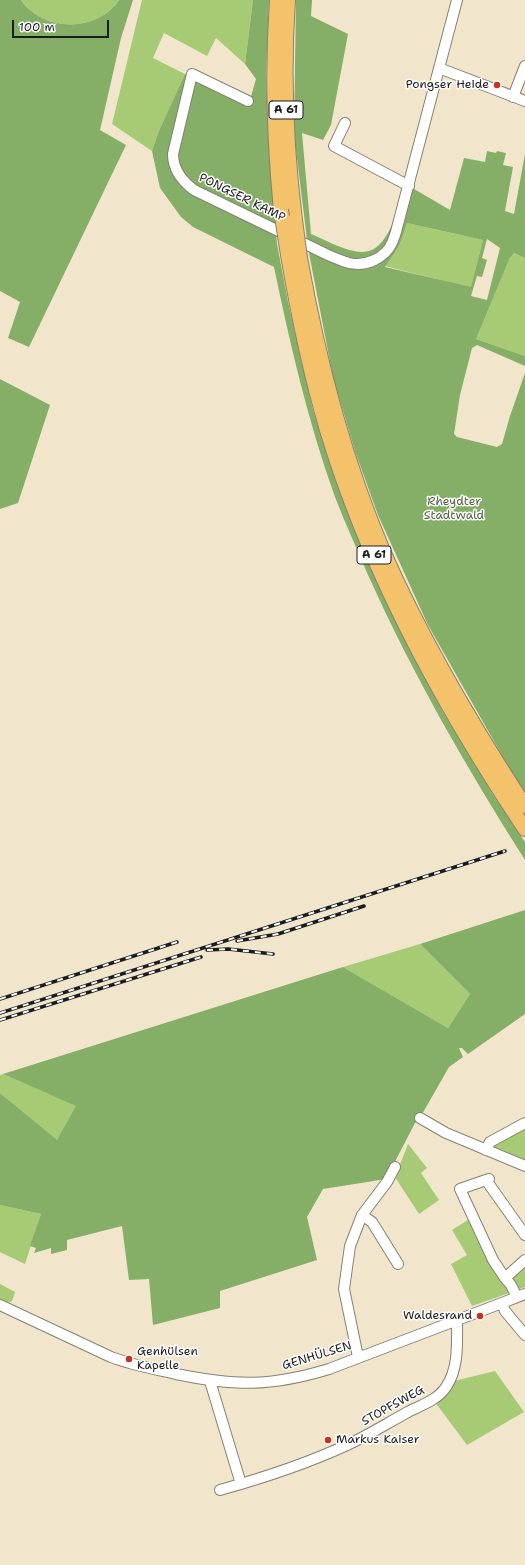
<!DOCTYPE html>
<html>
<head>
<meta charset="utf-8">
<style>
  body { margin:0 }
  #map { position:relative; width:525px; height:1565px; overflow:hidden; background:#f1e6cb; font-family:"Shantell Sans",sans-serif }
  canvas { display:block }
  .scale { position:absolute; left:12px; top:20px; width:97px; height:18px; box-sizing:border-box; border:2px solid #1c1c1c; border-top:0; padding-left:5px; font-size:12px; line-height:14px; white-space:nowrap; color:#1c1c1c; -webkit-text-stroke:3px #fff; paint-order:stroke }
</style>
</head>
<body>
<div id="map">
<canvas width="525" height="1565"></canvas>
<div class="scale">100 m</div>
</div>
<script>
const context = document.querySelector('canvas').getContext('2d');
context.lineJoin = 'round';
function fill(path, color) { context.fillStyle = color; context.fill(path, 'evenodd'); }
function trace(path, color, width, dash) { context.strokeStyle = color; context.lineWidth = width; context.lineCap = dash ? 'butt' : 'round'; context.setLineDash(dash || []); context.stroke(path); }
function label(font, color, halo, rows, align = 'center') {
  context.font = font + ' "Shantell Sans",sans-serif'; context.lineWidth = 3; context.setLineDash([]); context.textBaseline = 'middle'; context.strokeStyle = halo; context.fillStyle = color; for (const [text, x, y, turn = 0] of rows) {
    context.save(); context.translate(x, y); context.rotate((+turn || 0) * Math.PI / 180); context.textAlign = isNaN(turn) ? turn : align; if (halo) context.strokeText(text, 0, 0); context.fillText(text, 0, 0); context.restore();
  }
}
const green = new Path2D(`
  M21 0H119C97 33 43 32 21 0Z
  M142 0H253L245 64 216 38 207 56 164 33 153 58 185 74 158 133 152 151 112 124Z
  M407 223 483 240 471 288 385 266 400 244Z
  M514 253 525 258V356L476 339 510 258Z
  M420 944 470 994 448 1028 343 967Z
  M3 1074 77 1106 57 1141 0 1093V1075Z
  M525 1124V1161L492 1148V1142Z
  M408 1144 427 1168 421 1173 439 1200 419 1214 395 1177Z
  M0 1205 41 1214 25 1264 0 1252Z
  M471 1218 512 1292 472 1306 451 1264 467 1255 452 1230Z
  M525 1264V1287L519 1289 513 1282 512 1277Z
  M0 1284 15 1292 12 1301 7 1303 0 1300Z
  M495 1371 524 1412 467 1445 435 1402 454 1381Z`);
const forest = new Path2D(`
  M0 0H21C43 32 97 33 119 0H133L121 38 100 130 126 145 29 347 8 338 20 302 0 291Z
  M253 0H269L266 76 269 150 277 244 288 302 313 410 336 479 363 550 406 642 443 712 492 793 525 842V860C466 767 413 675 368 575 357 549 345 523 335 497 308 422 290 344 274 267L193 227 181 217 160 188 152 151 158 133 185 74 250 100 256 79 245 64Z
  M296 0H312L311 16 348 34 331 125 323 140 302 133 311 234C325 240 340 248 354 251 378 257 387 236 395 218 400 207 404 197 409 186L450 210 464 158 485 162 487 151 496 153 497 151 506 153 503 165 513 167 505 211 514 214 525 154V258L514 253 510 258 476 339 525 356V366L477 345 472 348 460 395 454 434 457 437 497 447 502 444 510 416 525 373V796L428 625 378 515 355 451 333 377 308 248 294 133ZM407 223 483 240 471 287 385 267 400 244ZM487 239 500 248 487 300 471 296 477 276 482 277 487 260 482 258Z
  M0 379 50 405 18 503 0 509Z
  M525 910V1014L468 1054 462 1048H459L463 1057 449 1067 421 1116 415 1123 386 1179 323 1189 307 1217 317 1260 220 1291V1308L153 1325 149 1279 129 1280 122 1226 67 1240V1250L51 1254V1248L34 1253 36 1248 30 1246 41 1214 0 1205V1093L57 1140 76 1106 3 1074 343 967 448 1028 470 994 420 944Z`);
const minor = new Path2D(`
  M439 68 525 101
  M513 97 525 66
  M248 101 192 74 173 154C173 169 182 181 194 190L328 255C335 258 342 261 349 263 366 267 385 258 392 243 394 238 396 233 397 228L457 0
  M345 123 334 146 409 186
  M420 1118 446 1133 525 1166
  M486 1150 490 1142 525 1123
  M489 1179 486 1180 525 1235
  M486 1180 460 1189 493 1260 505 1278
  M362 1215 372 1222 398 1264
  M517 1297 511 1285 505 1278 525 1260
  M502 1303 525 1294
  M0 1305 111 1357C132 1365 154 1369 176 1374 235 1386 270 1387 329 1369L502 1303 505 1311 525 1335
  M358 1357 344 1289 350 1246 362 1215 387 1182 395 1167
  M210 1381 241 1484
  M220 1490C263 1478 306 1464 347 1445 367 1436 386 1424 406 1413 419 1406 438 1400 446 1387 459 1368 457 1343 457 1321`);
const highway = new Path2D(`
  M277 0C272 70 274 140 281 210
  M288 0C283 73 286 147 295 220
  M288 255C298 314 310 372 327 430 369 570 444 708 525 829
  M300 258C318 358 343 457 383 551 422 640 472 725 525 806`);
const rail = new Path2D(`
  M237 941 278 934 364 906
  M207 950 228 949 273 954
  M0 999 177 942
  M0 1013 505 851
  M0 1020 201 957`);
const highwayBridge = new Path2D(`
  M281 210 288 255
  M295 220 300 258`);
const markers = [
  [497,85,4,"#c8321e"],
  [480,1316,4,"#c8321e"],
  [129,1359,4,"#c8321e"],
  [328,1440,4,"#c8321e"]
];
const shields = [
  [286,110,34],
  [374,555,34]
];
const shieldNames = [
  ["A 61",286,110],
  ["A 61",374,555]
];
const poiNames = [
  ["Pongser Heide",489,85],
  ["Waldesrand",472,1316],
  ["Genhülsen",137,1352,"left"],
  ["Kapelle",137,1366,"left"],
  ["Markus Kaiser",336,1440,"left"]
];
const streetNames = [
  ["PONGSER KAMP",242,198,26],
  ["GENHÜLSEN",317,1356,-17],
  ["STOPFSWEG",393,1406,-29]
];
const parkNames = [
  ["Rheydter",454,502],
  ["Stadtwald",454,516]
];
fill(green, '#a7ca74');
fill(forest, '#85ae66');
trace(minor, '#868174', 12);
trace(highway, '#868174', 16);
trace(minor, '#fff', 10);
trace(highway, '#f3c26a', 14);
trace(rail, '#1c1c1c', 3.5);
trace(rail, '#fff', 2, [6]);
trace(highwayBridge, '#868174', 16, []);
trace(highwayBridge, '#f3c26a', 14);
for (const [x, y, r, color] of markers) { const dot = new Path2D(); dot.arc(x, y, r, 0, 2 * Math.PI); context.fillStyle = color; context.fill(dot); trace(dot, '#fff', 1.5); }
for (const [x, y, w] of shields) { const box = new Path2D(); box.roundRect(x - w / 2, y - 9, w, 18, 3); context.fillStyle = '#fff'; context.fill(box); trace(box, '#1c1c1c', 1); }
label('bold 11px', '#1c1c1c', null, shieldNames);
label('12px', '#1c1c1c', '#fff', poiNames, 'right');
label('12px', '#1c1c1c', '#fff', streetNames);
label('12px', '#54623f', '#fff', parkNames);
</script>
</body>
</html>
